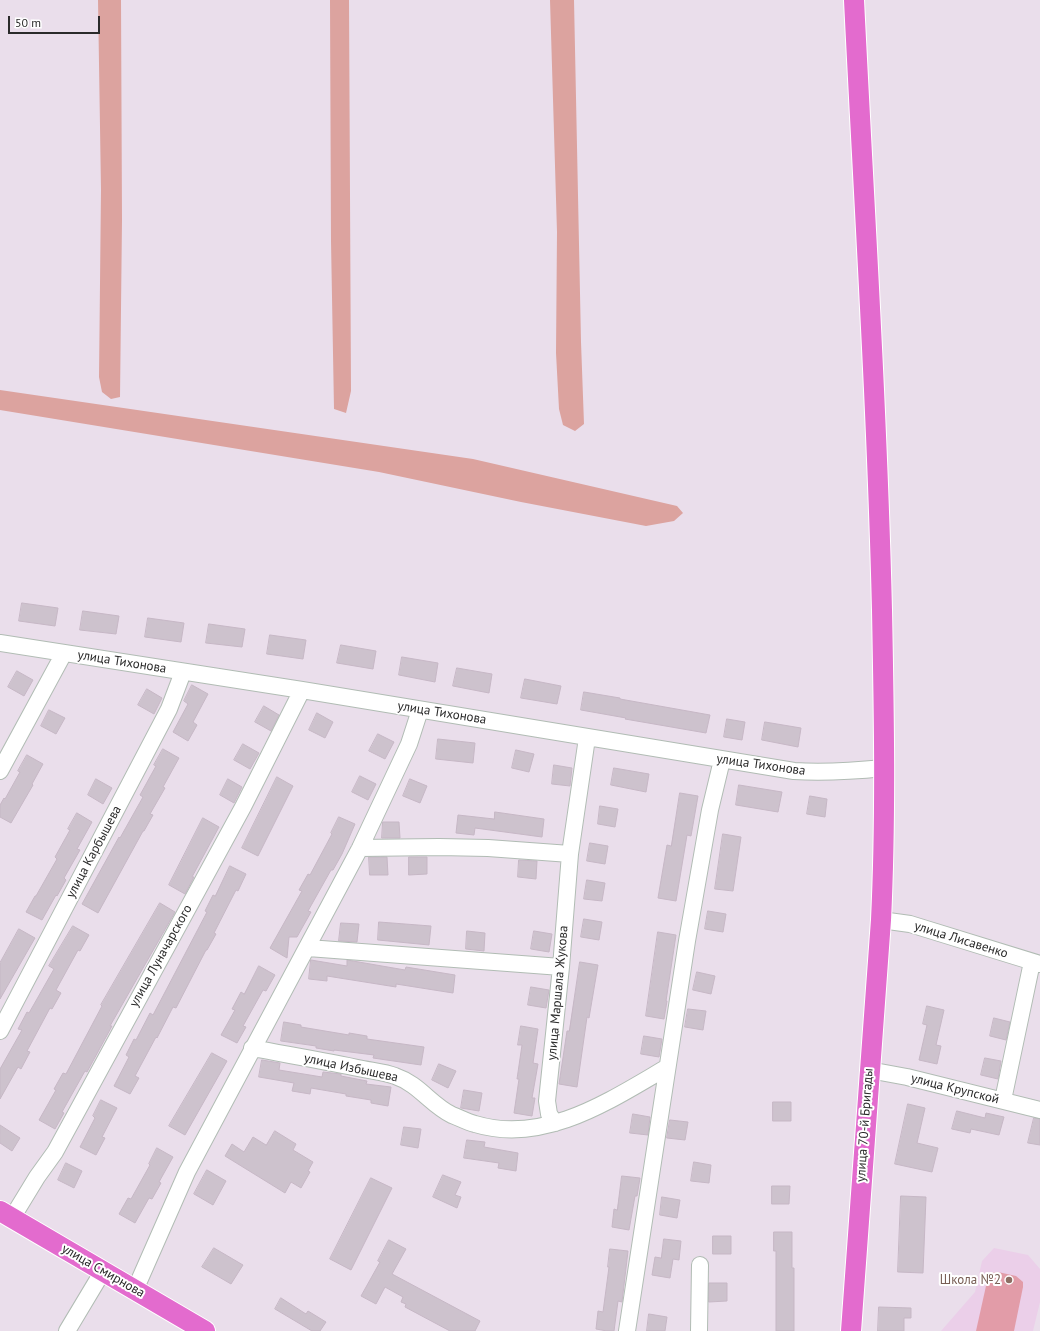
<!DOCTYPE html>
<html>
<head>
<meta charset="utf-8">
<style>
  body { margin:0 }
  #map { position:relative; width:1040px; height:1331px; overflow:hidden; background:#eadeeb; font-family:"PT Sans",sans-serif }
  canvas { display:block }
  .scale { position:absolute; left:8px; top:16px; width:92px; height:18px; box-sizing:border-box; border:2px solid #2a2a2a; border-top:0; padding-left:5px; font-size:12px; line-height:14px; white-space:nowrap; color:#2a2a2a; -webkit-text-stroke:3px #fff; paint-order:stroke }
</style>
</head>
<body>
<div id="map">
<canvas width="1040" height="1331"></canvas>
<div class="scale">50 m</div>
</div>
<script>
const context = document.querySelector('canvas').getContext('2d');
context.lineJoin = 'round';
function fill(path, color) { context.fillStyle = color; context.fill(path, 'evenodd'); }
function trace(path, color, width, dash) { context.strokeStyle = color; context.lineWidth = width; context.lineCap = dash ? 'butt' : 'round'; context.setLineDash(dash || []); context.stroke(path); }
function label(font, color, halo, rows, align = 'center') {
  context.font = font + ' "PT Sans",sans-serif'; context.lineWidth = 4; context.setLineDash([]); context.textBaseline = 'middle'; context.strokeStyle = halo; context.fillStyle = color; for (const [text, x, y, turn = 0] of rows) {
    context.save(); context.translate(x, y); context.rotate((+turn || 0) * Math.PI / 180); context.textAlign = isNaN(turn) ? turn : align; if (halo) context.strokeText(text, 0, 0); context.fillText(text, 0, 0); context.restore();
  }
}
const education = new Path2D(`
  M994 1248 1028 1255 1040 1269V1302L1033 1331H941L975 1292 982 1261Z`);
const green = new Path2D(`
  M98 0H121L122 220 120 397 111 399 102 392 99 377 101 190Z
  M330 0H349L351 391 346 413 334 409 331 241Z
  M550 0H574L581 342 584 424 575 431 563 425 559 409 556 353 557 232Z
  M0 390 473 459 677 506 683 513 674 521 646 526 521 502 379 472 0 410Z`);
const pitch = new Path2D(`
  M998 1272 1016 1276 1023 1282V1287L1014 1331H976L988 1277 992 1273Z`);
const building = new Path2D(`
  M22 603 58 608 55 626 19 621Z
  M83 611 119 616 116 634 80 630Z
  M148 618 184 623 181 642 145 637Z
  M209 624 245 629 242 647 206 643Z
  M270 635 306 640 303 659 267 654Z
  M341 645 376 651 373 669 337 663Z
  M402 657 438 663 435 682 399 675Z
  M457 668 492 674 489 693 453 686Z
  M17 671 33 680 24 696 8 687Z
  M525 679 561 686 557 704 521 698Z
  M192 685 208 694 193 722 197 725 188 741 173 732 188 704 184 701Z
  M147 689 162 698 154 714 138 705Z
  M584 692 620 698V699L710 715 706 733 625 719 626 718 581 710Z
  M264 706 279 715 271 731 255 722Z
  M49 710 65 718 56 734 41 726Z
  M317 713 333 722 325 738 309 730Z
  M727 719 745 722 742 740 724 737Z
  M765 722 801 728 798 747 762 740Z
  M378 734 394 742 385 759 369 751Z
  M438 739 475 743 473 763 436 759Z
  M243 744 259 753 250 769 234 760Z
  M163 749 179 758 163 787 165 788 150 814 153 815 144 831H143L98 913 82 904 119 837 120 838 143 797 140 795 156 766 154 765Z
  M516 750 534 754 529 772 512 768Z
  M27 755 43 764 32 784 33 785 11 823 0 817V805L4 798 5 799 20 772 18 771Z
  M554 765 572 768 570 786 552 784Z
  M614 768 649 774 646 792 611 785Z
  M360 776 376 784 368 800 352 792Z
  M277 777 293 786 258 856 242 848Z
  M96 779 112 788 103 804 88 795Z
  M228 779 242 787 234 803 220 795Z
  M410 779 427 786 420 803 403 796Z
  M739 785 782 792 778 812 736 805Z
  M680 793 698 796 691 836 687 835 676 901 658 898 667 845 671 846Z
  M810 796 827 799 825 817 807 814Z
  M600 806 618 809 615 827 598 824Z
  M495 812 544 819 542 837 475 828 474 835 456 833 458 815 494 819Z
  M77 813 92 822 77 849 80 850 64 878 66 880 57 896 56 895 42 920 26 912 35 896H36L57 859 55 857 70 830 68 829Z
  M339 817 355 824 342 854 333 870H331L308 911 311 912 297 937H289L287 958 270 948 302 891 299 890 308 874 310 875 332 834 331 833Z
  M203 818 219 827 192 877H194L185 894 169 885Z
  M383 822H399L400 838H382Z
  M723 834 741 837 733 891 715 889Z
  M590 843 608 846 605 864 587 861Z
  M369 857H387L388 875H370Z
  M409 857H427V874L409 875Z
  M519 860 537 861 536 879 518 877Z
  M230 866 246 874 238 891 236 890 214 933 216 934 207 950H206L176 1008 173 1007 157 1038 156 1037 135 1076 139 1078 130 1094 114 1086 129 1057 126 1055 134 1039 136 1040 150 1013 153 1015 207 912 205 911 213 895 215 896Z
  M587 880 605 883 602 901 584 899Z
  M160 903 175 912 110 1026H112L87 1072 85 1071 62 1112 64 1113 55 1129 39 1120 56 1090 54 1089 63 1073 66 1074 102 1006 101 1005Z
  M708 911 726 914 723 932 705 929Z
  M584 919 602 922 599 940 581 937Z
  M379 922 431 926 429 945 378 940Z
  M341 923 359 924 357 942 339 941Z
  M73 926 89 935 80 951 78 950 56 990 61 993 52 1009 50 1008 27 1051 30 1052 21 1069 18 1067 0 1099V1069L22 1030 18 1029 27 1012 29 1013 54 969 49 966Z
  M19 929 35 938 0 999V963Z
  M467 931 485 933 484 951 466 949Z
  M534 931 552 934 549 952 531 949Z
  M658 932 676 935 666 1001H667L664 1019 646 1016Z
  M311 960 347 966V960L353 961 405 970 406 967 455 975 453 993 396 984V987L327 976V981L309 979Z
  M580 962 598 965 589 1018 587 1017 577 1087 559 1084 567 1031H569Z
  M259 966 275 975 266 991 263 990 243 1026 246 1027 237 1043 221 1035 235 1010 232 1009 241 992 244 994Z
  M697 972 715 976 711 994 693 990Z
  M531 987 549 990 546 1008 528 1005Z
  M927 1006 944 1010 936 1045 941 1046 937 1064 919 1060 927 1025 923 1024Z
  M688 1009 706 1011 703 1030 685 1027Z
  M994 1018 1010 1022 1006 1040 990 1036Z
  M284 1022 301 1025V1027L349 1035V1033L367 1036V1039L424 1047 421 1065 373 1058 374 1055 334 1050V1051L316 1048V1046L281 1041Z
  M521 1026 538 1029 533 1063 538 1064 532 1098H535L532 1116 514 1113 519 1079H517L522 1045H518Z
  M644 1036 662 1039 659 1057 641 1054Z
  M212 1053 227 1061 185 1135 169 1126Z
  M985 1058 1001 1061 998 1079 981 1075Z
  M262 1060 280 1063 279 1070 322 1077 323 1072 341 1074V1076L367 1081 366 1084 391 1087 388 1106 371 1103V1100L346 1096V1094L311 1088 310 1094 292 1091 294 1083 259 1077Z
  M439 1064 456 1071 448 1088 432 1080Z
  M464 1090 482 1093 479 1111 461 1108Z
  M101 1100 117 1108 102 1137 105 1138 96 1155 80 1147 95 1118 93 1116Z
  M773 1102H791V1121H773Z
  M908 1104 925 1108 917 1143 938 1148 932 1172 895 1164Z
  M957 1111 985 1118 986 1113 1004 1117 999 1135 971 1129 970 1133 952 1129Z
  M633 1114 650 1117 648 1135 630 1133Z
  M1034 1118 1040 1119V1145L1028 1143Z
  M670 1120 688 1122 685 1140 667 1138Z
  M0 1125 20 1138 12 1151 0 1143Z
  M404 1127 421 1129 418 1148 401 1145Z
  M275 1131 296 1144 293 1150 313 1162 308 1171 310 1172 301 1188 291 1182 285 1193 225 1156 232 1144 244 1152 253 1137 266 1145Z
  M467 1140 485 1142 484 1147 518 1153 516 1171 498 1168 499 1163 464 1158Z
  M157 1148 173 1157 159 1182 161 1183 152 1199 149 1198 135 1223 119 1214 128 1198 131 1199 150 1165 149 1164Z
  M694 1162 711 1165 709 1183 691 1181Z
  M66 1163 82 1171 74 1188 58 1180Z
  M207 1170 226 1181 213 1205 194 1194Z
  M443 1175 461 1182 455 1195 461 1197 457 1208 433 1197Z
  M622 1176 640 1178 637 1196H635L629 1230 612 1227 614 1209 617 1210Z
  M371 1178 392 1188 351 1270 330 1259Z
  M772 1186H790L789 1204H772Z
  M901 1196 926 1197 923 1273 898 1272Z
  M662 1197 680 1200 677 1218 660 1215Z
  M774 1232H792V1268H794V1331H776V1251H774Z
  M713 1236H731V1254H713Z
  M664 1239 681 1241 679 1260 673 1259 670 1278 652 1275 655 1257 661 1258Z
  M389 1240 406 1249 392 1274 480 1321 475 1331H450L405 1307 406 1304 401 1302 403 1297 385 1287 376 1304 361 1296 380 1262 378 1261Z
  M214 1248 243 1265 231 1284 202 1267Z
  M610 1249 628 1251 622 1302 618 1301 614 1331H607L596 1329 598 1311 603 1312 609 1267H608Z
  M709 1283H727V1301L709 1302Z
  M281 1298 306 1314 308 1311 326 1322 320 1331H312L275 1309Z
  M879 1307 911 1308V1318H904V1331H878Z
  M649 1314 667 1317 665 1331H647Z`);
const minor = new Path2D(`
  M0 643 302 690 794 771C824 773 854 771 884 768
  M0 771 64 653
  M360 848 439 847 488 848 570 854
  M881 920 910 924 1040 964
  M308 948 561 967
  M0 1031 169 709 183 672
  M252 1048C289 1055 326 1061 363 1069 373 1071 385 1072 395 1076 419 1084 431 1105 452 1115 460 1118 467 1122 475 1124 544 1145 609 1101 666 1068
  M869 1070 907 1077 1040 1110
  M1003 1100 1032 962
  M555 1123 549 1114 547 1101 561 967 570 854 587 738
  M12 1218 37 1177 55 1152 243 807 302 690
  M135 1290 187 1172 360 848 409 744 420 710
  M67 1331 103 1271
  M627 1331 687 941 710 810 722 760
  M699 1331 700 1265`);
const major = new Path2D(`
  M0 1211 205 1331
  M851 1331 881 920C886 816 884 713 882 610 877 406 864 203 854 0`);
const markers = [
  [1009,1280,4,"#8d6e63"]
];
const streetNames = [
  ["улица Тихонова",122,662,9],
  ["улица Тихонова",442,713,9],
  ["улица Тихонова",761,765,8],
  ["улица Карбышева",94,852,-62],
  ["улица Лисавенко",961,940,17],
  ["улица Луначарского",161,956,-61],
  ["улица Маршала Жукова",558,993,-85],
  ["улица Избышева",351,1068,12],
  ["улица Крупской",955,1089,14],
  ["улица 70-й Бригады",865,1125,-86],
  ["улица Смирнова",103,1271,30]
];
const educationNames = [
  ["Школа №2",1001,1280]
];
fill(education, '#ebcfe9');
fill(green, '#dca39f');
fill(pitch, '#e29ca8');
fill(building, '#cdc2cd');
trace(building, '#c6b7c5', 1);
trace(minor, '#b1bcb4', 18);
trace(major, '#fff', 22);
trace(minor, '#fff', 16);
trace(major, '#e36bce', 20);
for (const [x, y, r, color] of markers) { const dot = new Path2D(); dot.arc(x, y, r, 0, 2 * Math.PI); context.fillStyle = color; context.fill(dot); trace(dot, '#fff', 1.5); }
label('13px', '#2a2a2a', '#fff', streetNames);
label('13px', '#785e54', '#fff', educationNames, 'right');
</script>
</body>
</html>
